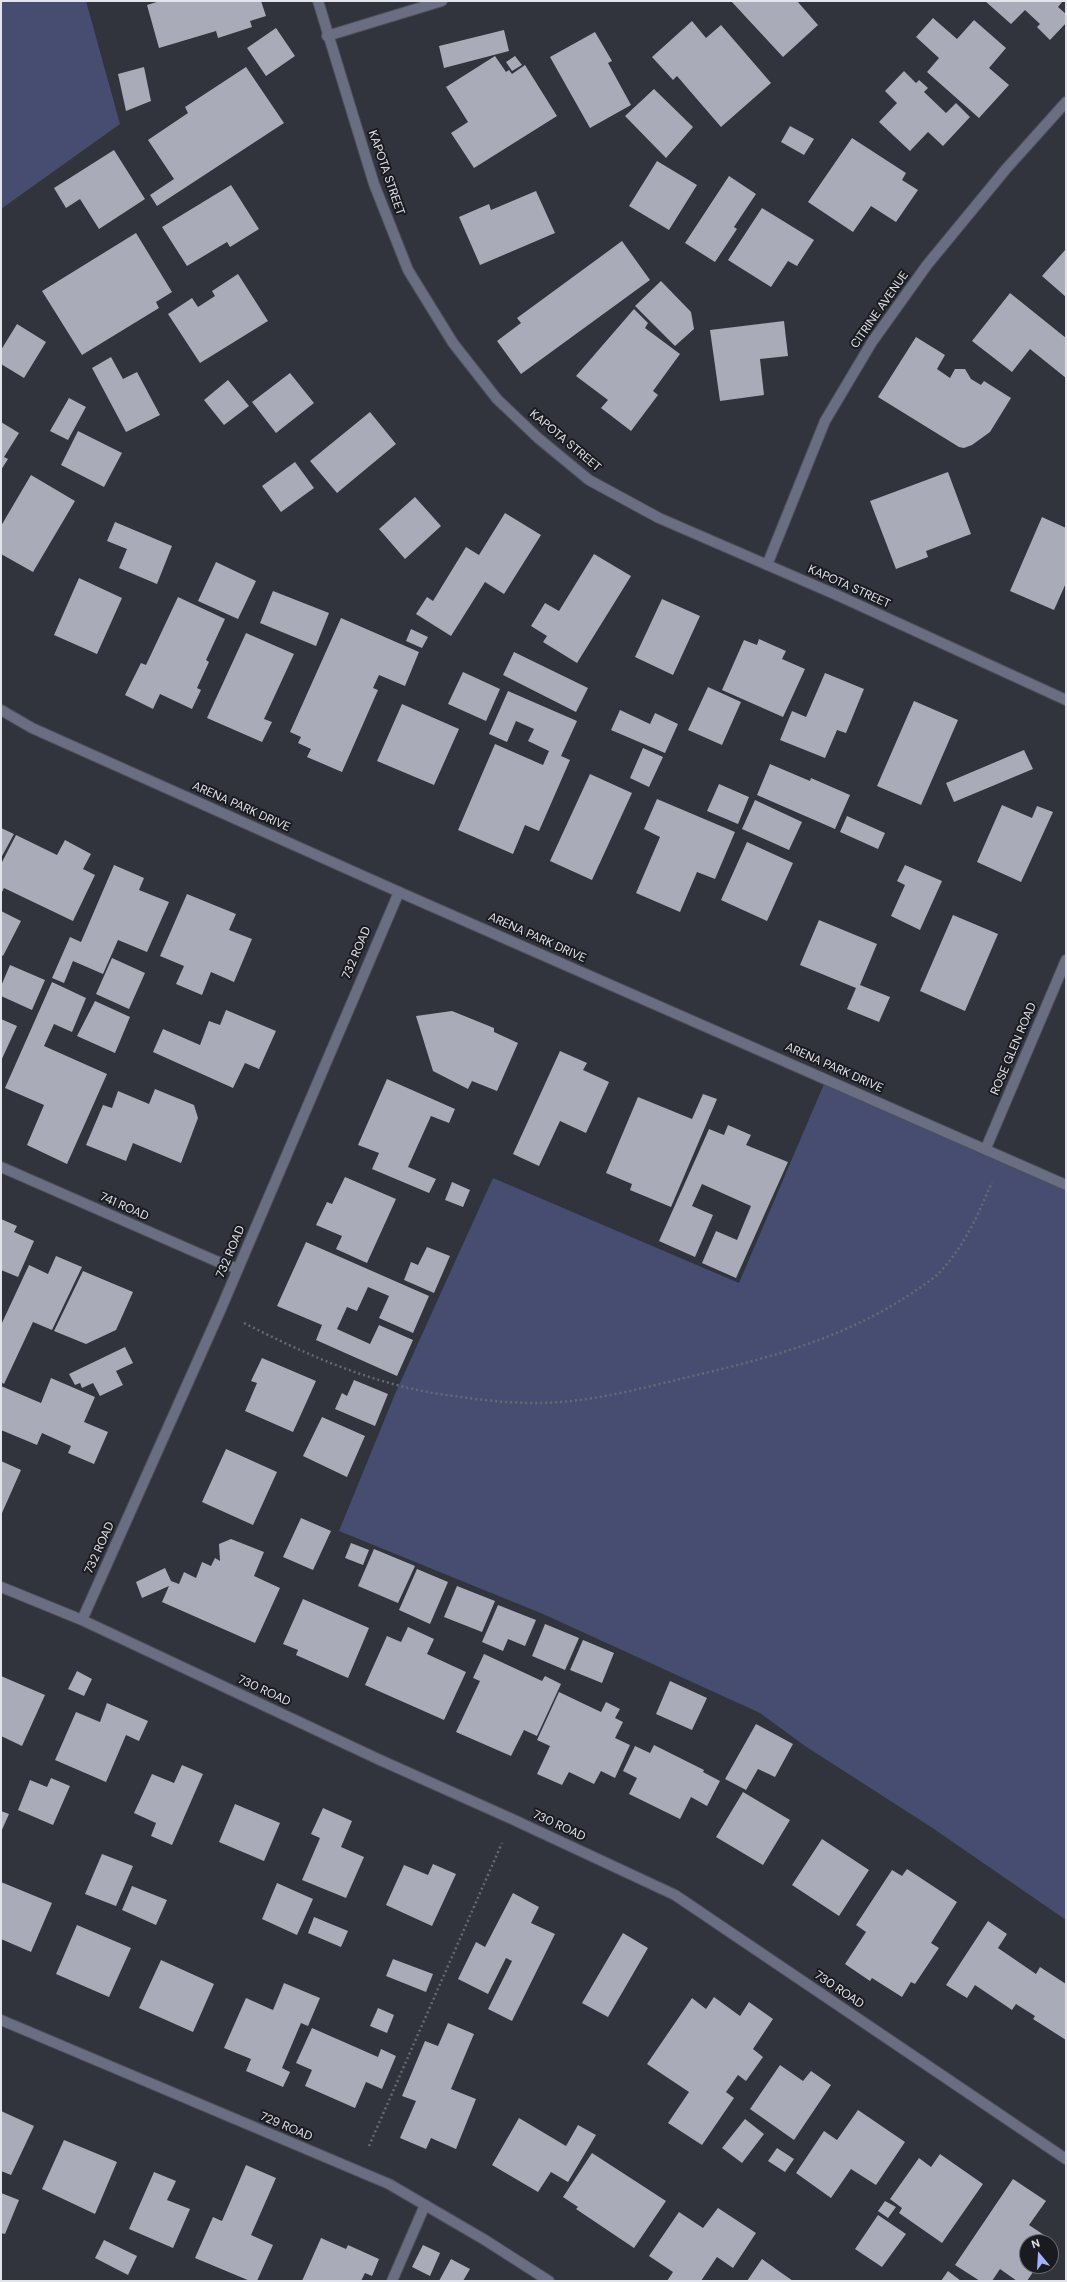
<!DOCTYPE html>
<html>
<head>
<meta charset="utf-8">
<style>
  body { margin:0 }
  #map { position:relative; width:1067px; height:2282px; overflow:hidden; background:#31333d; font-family:"DM Sans",sans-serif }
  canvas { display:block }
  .frame { position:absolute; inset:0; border:2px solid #e3e4eb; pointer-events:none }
  .north { position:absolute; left:1019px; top:2234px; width:40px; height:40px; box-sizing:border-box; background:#1a1b20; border:1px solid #6a6b71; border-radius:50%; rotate:342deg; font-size:11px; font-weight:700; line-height:16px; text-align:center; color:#e3e4eb }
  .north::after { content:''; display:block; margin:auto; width:14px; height:18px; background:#a3b2fd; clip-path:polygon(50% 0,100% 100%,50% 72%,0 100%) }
</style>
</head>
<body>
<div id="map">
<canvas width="1067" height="2282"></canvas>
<div class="frame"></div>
<div class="north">N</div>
</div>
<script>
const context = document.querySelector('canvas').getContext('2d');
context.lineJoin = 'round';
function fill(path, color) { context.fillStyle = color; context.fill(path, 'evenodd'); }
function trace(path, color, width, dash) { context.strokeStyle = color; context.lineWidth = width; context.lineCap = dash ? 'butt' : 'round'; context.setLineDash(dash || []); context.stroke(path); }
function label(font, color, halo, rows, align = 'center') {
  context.font = font + ' "DM Sans",sans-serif'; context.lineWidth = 4; context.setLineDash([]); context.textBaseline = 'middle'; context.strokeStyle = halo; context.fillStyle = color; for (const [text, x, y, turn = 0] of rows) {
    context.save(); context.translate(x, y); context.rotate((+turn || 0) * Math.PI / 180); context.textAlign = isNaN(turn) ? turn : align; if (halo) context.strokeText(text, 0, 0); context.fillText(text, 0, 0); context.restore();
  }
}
const green = new Path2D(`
  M1 1H86L120 124 1 209Z
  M827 1077 1066 1183V1920L931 1827 805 1746 760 1713 543 1614 339 1531 395 1394 493 1178 739 1283Z`);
const building = new Path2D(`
  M160 1H261L266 16 250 21 252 27 218 38 216 31 159 48 147 5Z
  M731 1H797L818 25 783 57Z
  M985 1H1063L1058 7 1066 14V23L1050 40 1037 27 1040 24 1025 10 1011 24Z
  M933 18 957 39 974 20 1006 48 989 68 1009 85 979 118 927 72 939 58 916 37Z
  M692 21 706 38 721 25 771 83 721 127 677 76 673 80 652 57Z
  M276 28 295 56 266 76 247 48Z
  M504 30 509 51 444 68 439 46Z
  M595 32 612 61 608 63 631 105 590 128 550 57Z
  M495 56 506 72 509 70 512 74 525 65 557 116 474 168 451 133 468 122 446 87Z
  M515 56 522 65 512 71 506 62Z
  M144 67 151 101 126 111 118 74Z
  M246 67 284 123 157 206 150 195 174 179 148 140 188 113 185 107Z
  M904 71 916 83 919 80 928 88 924 92 946 113 956 103 970 117 943 146 928 132 910 151 879 122 897 103 885 91Z
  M654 89 693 127 666 158 625 116Z
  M790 126 814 139 804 155 781 142Z
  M852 138 906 173 902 180 918 190 896 222 871 206 853 232 808 202Z
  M114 150 145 199 99 229 80 199 66 208 54 188Z
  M657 161 697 185 669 230 629 206Z
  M729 176 756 194 734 227 737 229 715 262 685 243Z
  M231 185 259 229 230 247 227 242 187 266 162 227Z
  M536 191 555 233 480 265 459 217 489 204 491 210Z
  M762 208 814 240 797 266 788 261 771 287 728 260Z
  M136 233 172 292 156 302 159 308 82 355 42 291Z
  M622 241 650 280 521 374 497 341 521 323 517 318Z
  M1066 249V297L1042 276Z
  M238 274 268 321 200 363 168 314 192 298 198 307 215 296 212 291Z
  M661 281 691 312 694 329 675 346 635 306Z
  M1010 293 1066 338V378L1030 349 1012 372 972 341Z
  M634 309 648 323 645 328 680 354 653 391 658 395 631 431 601 408 608 400 576 376Z
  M784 321 788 356 760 359 764 395 720 401 710 330Z
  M17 324 46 342 24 378 1 364V350Z
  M916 337 945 355 937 369 950 378 955 369H965L971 379 981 385 984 381 1011 398 990 432 972 445 964 448 959 447 878 397Z
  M111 357 123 379 137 372 160 415 126 432 92 368Z
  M290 373 314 403 276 433 252 402Z
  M228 380 249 406 224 425 204 400Z
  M69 398 86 407 68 440 50 431Z
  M370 412 396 444 337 493 310 461Z
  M1 422 19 433 4 457 8 459 1 470Z
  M78 431 122 453 104 487 61 465Z
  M295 462 314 488 281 512 262 486Z
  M948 472 971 534 926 551 928 557 896 569 870 501Z
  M31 475 75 501 33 572 1 554V526Z
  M415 497 441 526 405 559 379 529Z
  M505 513 541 535 504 594 485 582 451 636 416 614 427 597 433 601 466 547 479 555Z
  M1042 517 1066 528V583L1054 610 1010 591Z
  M115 522 172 546 157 584 119 568 127 549 107 541Z
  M594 554 631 576 577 663 543 642 547 636 531 626 545 603 559 611Z
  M216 562 256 581 238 619 198 601Z
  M79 578 122 598 97 654 54 635Z
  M273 591 329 613 316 646 260 623Z
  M178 597 225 619 206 660 209 662 197 688 201 690 192 709 160 694 153 709 125 695 141 663 146 665Z
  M662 599 700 616 673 675 635 657Z
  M341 618 419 652 405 686 379 675 373 688 378 690 342 772 307 757 311 749 298 743 301 737 290 732Z
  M411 629 428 637 422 648 406 641Z
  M246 633 294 654 264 719 272 722 262 742 207 718Z
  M759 639 786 651 782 659 805 669 783 717 722 690 744 640 757 645Z
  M514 652 588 688 576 712 503 675Z
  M463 672 500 689 486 721 448 704Z
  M825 673 864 689 846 733 837 730 825 758 780 740 792 711 806 717Z
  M708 687 741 702 722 745 688 730Z
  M508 691 577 721 561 756 570 760 539 831 525 825 513 854 458 830 495 744 543 765 549 751 528 741 534 729 516 721 507 742 489 734Z
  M914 701 958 720 921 805 877 786Z
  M402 704 459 729 434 785 377 761Z
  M620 710 650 724 655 713 678 724 665 753 611 730Z
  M643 748 663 757 649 787 630 778Z
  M1024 750 1033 769 954 802 946 783Z
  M770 764 810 781 811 778 850 795 835 829 757 795Z
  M590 774 632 793 592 880 550 861Z
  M719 784 749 797 738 824 707 811Z
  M657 799 735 832 715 879 697 872 680 912 636 893 660 837 644 829Z
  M755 800 802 822 789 850 742 829Z
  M1002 805 1032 818 1037 806 1053 812 1021 882 977 862Z
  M847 816 885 833 878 849 840 832Z
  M1 828 14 834 1 858Z
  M16 835 57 855 65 840 91 854 83 869 95 875 73 921 4 888 1 894V864Z
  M747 842 793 863 767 921 721 900Z
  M114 865 144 878 139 890 169 902 147 952 118 940 103 974 73 961 64 983 52 978 70 937 81 942Z
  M905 865 942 881 920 930 891 916 905 885 897 881Z
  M187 894 236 914 229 930 252 939 234 982 211 972 202 995 176 984 184 966 160 956Z
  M1 911 21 921 3 956 1 955Z
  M953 915 998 934 965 1011 920 991Z
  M819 920 877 944 860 985 890 997 879 1022 847 1009 856 988 800 965Z
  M112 958 145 973 129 1009 96 994Z
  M10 965 45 980 32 1010 1 996V986Z
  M52 982 86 998 72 1032 54 1024 44 1046 107 1074 67 1164 27 1145 44 1105 5 1088Z
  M95 1001 130 1017 115 1053 77 1036Z
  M226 1010 276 1031 259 1069 245 1063 233 1088 153 1052 163 1029 200 1045 209 1021 220 1025Z
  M452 1011 494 1028V1032L518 1043 497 1091 472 1081 468 1089 433 1071 416 1016Z
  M1 1019 17 1026 1 1061Z
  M560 1051 587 1063 583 1070 609 1082 586 1133 560 1121 539 1166 513 1154Z
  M387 1079 455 1109 449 1123 431 1116 408 1167 436 1179 429 1193 372 1169 379 1153 358 1145Z
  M155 1089 194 1105 198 1118 181 1163 133 1143 126 1161 86 1145 103 1105 112 1108 118 1091 149 1104Z
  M703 1094 717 1099 671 1207 630 1190 632 1184 606 1173 638 1097 692 1119Z
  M728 1125 751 1135 746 1145 788 1162 736 1278 702 1263 716 1231 737 1240 751 1206 702 1184 692 1206 713 1215 695 1257 659 1241 709 1129 724 1135Z
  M345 1177 396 1199 367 1263 336 1249 342 1236 316 1225 327 1202 332 1204Z
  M452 1182 470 1190 463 1207 445 1200Z
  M1 1219 17 1226 14 1232 34 1241 18 1277 1 1270Z
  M306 1242 429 1296 413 1333 379 1318 389 1296 368 1287 357 1311 347 1307 337 1329 370 1344 379 1325 413 1340 397 1376 316 1340 322 1325 277 1306Z
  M427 1247 450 1256 434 1293 404 1280 411 1262 418 1265Z
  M56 1256 82 1267 52 1330 33 1322 4 1384 1 1382V1325L29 1265 48 1274Z
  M83 1271 133 1292 116 1330 86 1344 54 1331Z
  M125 1347 133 1363 116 1371 123 1385 100 1396 93 1383 82 1388 80 1383 75 1385 69 1374Z
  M262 1358 316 1381 293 1432 245 1411 257 1383 251 1381Z
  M51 1378 95 1397 84 1422 108 1432 94 1464 68 1453 71 1446 42 1433 37 1445 1 1430V1386L41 1403Z
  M354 1380 388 1394 375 1426 335 1409 342 1393 347 1396Z
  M322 1417 365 1436 347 1477 303 1456Z
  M226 1449 277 1472 253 1525 202 1502Z
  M1 1461 21 1470 2 1513H1Z
  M301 1518 331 1531 313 1570 283 1557Z
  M231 1539 264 1552 254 1576 280 1588 255 1643 162 1602 169 1586 142 1598 136 1582 165 1568 171 1581 179 1584 184 1572 196 1578 202 1562 211 1566 215 1558 220 1561 219 1544Z
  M351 1543 369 1550 363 1565 345 1558Z
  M374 1549 415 1566 398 1603 358 1586Z
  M417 1569 448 1582 430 1624 399 1610Z
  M457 1586 495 1601 482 1632 444 1617Z
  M303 1599 369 1628 348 1678 296 1655 298 1650 283 1644Z
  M498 1605 536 1620 525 1646 508 1639 503 1651 482 1642Z
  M545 1624 579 1638 565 1670 532 1656Z
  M408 1627 434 1639 427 1654 466 1672 444 1720 365 1685 387 1636 401 1642Z
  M583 1640 614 1653 602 1683 570 1670Z
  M484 1654 542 1681 545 1676 561 1684 537 1736 524 1730 511 1756 456 1732 480 1681 473 1678Z
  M77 1671 92 1679 84 1696 68 1689Z
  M1 1676 45 1695 22 1746 1 1736Z
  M670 1681 707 1698 692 1730 656 1714Z
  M559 1692 601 1712 606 1702 620 1709 615 1718 623 1722 615 1738 630 1745 615 1778 601 1771 594 1784 569 1772 562 1785 537 1774 550 1746 537 1740Z
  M107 1703 148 1721 139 1741 126 1735 106 1782 55 1760 76 1712 100 1722Z
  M756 1724 793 1744 775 1777 758 1769 746 1790 725 1779Z
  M654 1745 704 1770 703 1772 720 1781 707 1806 691 1797 680 1819 629 1794 637 1778 623 1771 635 1746 650 1753Z
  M182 1765 203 1774 172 1845 151 1836 156 1823 134 1813 152 1774 174 1783Z
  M51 1778 70 1786 53 1825 18 1810 30 1780 47 1787Z
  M743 1792 790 1820 763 1865 716 1837Z
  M235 1804 280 1823 264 1861 219 1842Z
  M323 1808 352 1821 341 1847 364 1857 346 1898 302 1880 320 1838 311 1834Z
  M1 1811 9 1814 1 1832Z
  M822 1839 869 1870 839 1916 792 1885Z
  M102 1854 133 1866 116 1906 85 1894Z
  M433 1864 456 1874 432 1926 386 1905 404 1865 428 1875Z
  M907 1869 957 1902 931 1943 939 1948 915 1984 911 1982 902 1997 872 1978 870 1981 845 1964 866 1932 856 1925 892 1870 902 1876Z
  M1 1882 52 1903 31 1952 1 1939Z
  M277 1883 313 1899 297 1935 262 1919Z
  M132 1886 167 1900 156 1925 122 1910Z
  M513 1893 539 1907 531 1923 555 1934 512 2021 488 2009 512 1961 506 1958 488 1994 458 1979 476 1942 485 1947Z
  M314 1917 348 1931 341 1947 308 1933Z
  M988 1921 1007 1934 998 1948 1036 1974 1040 1967 1066 1984V2040L1033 2019 1035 2016 1016 2004 1012 2010 975 1985 967 1998 946 1985Z
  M77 1925 131 1948 109 1997 56 1974Z
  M623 1933 648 1948 608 2017 582 2003Z
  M393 1959 433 1974 426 1992 386 1976Z
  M161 1960 214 1984 193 2032 139 2008Z
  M284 1983 320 1998 308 2026 301 2023 282 2068 290 2072 283 2087 246 2071 251 2059 224 2048 246 1998 273 2010Z
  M714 1997 740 2016 749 2002 773 2019 753 2049 763 2057 746 2081 738 2075 726 2092 734 2098 702 2145 668 2123 689 2092 647 2064 692 1998 706 2009Z
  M378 2008 394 2015 387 2033 370 2026Z
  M448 2023 474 2034 451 2089 476 2099 456 2149 431 2138 426 2149 400 2138 416 2101 402 2096 425 2041 438 2046Z
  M312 2028 378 2057 381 2049 396 2056 382 2089 366 2082 355 2108 305 2086 312 2070 296 2063Z
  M780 2065 803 2081 811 2071 831 2085 794 2140 750 2109Z
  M858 2110 905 2142 876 2185 851 2169 831 2198 796 2173 824 2131 837 2140Z
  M1 2111 34 2126 11 2175 1 2171Z
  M519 2118 566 2146 578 2125 596 2135 568 2182 551 2172 538 2192 492 2165Z
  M745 2119 764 2134 742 2163 722 2148Z
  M64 2140 117 2162 95 2214 42 2189Z
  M777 2148 794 2159 785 2172 768 2161Z
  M592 2153 666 2201 634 2248 576 2209 578 2207 563 2197Z
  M940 2154 983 2184 942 2243 899 2213 902 2208 890 2199 919 2158 931 2167Z
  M246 2165 276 2178 251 2235 273 2245 257 2281H250L195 2258 213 2217 222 2221Z
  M154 2172 176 2181 167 2200 190 2209 173 2248 129 2229Z
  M1013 2179 1046 2201 1029 2225 1053 2241 1051 2245V2242H1027V2266H1037L1027 2281H1017L1000 2269 992 2281H980L955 2265Z
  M1 2193 19 2200 5 2234 1 2233Z
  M885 2201 896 2207 888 2218 878 2211Z
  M718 2208 756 2233 733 2268 717 2257 701 2281H667L673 2272 649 2256 679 2212 703 2228Z
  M878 2215 906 2234 882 2267 855 2249Z
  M321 2238 346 2249 348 2245 379 2259 372 2276 365 2273 361 2281H302Z
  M104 2240 137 2256 128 2275 95 2258Z
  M423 2245 440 2253 430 2276 412 2267Z
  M451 2259 470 2269 463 2281H439Z
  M762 2259 783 2274 793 2281H747Z
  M948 2271 961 2281H941Z`);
const path = new Path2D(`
  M244 1323C311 1357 379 1387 454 1396 488 1401 525 1405 560 1402 601 1399 644 1388 684 1378 757 1361 833 1342 898 1302 912 1293 927 1284 939 1273 964 1247 978 1215 992 1182
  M369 2146 502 1843`);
const service = new Path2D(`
  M392 2281 425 2205`);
const minor = new Path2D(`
  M318 1 374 184 408 270 453 343 497 399 538 438 589 480 659 518 839 596 1066 700
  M327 36 442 1
  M767 565 825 421 872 342 927 265 1006 169 1066 102
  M986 1148 1066 960
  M1 1167 216 1261 238 1269
  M1 1587 82 1620 380 1760 512 1819 675 1895 1066 2159
  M82 1620 220 1311 399 892
  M1 2020 389 2184 485 2240 549 2281`);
const tertiary = new Path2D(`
  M1 710 32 728 399 892 1066 1185`);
const streetNames = [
  ["KAPOTA STREET",386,173,71],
  ["CITRINE AVENUE",880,310,-55],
  ["KAPOTA STREET",565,441,40],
  ["KAPOTA STREET",849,587,24],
  ["ARENA PARK DRIVE",241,807,24],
  ["ARENA PARK DRIVE",537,938,24],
  ["732 ROAD",357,953,-67],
  ["ROSE GLEN ROAD",1014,1049,-67],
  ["ARENA PARK DRIVE",834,1068,24],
  ["741 ROAD",124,1207,24],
  ["732 ROAD",231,1252,-67],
  ["732 ROAD",100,1548,-66],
  ["730 ROAD",264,1691,25],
  ["730 ROAD",559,1826,25],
  ["730 ROAD",839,1990,34],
  ["729 ROAD",286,2127,23]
];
fill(green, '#464d70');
fill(building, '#a9acb8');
trace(service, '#4d4f59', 12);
trace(minor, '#4d4f59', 12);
trace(tertiary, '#4d4f59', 12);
trace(path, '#686a73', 2.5, [2, 3]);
trace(service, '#696e82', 10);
trace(minor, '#696e82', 10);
trace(tertiary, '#696e82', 10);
label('12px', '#e3e4eb', '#1a1b20', streetNames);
</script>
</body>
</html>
